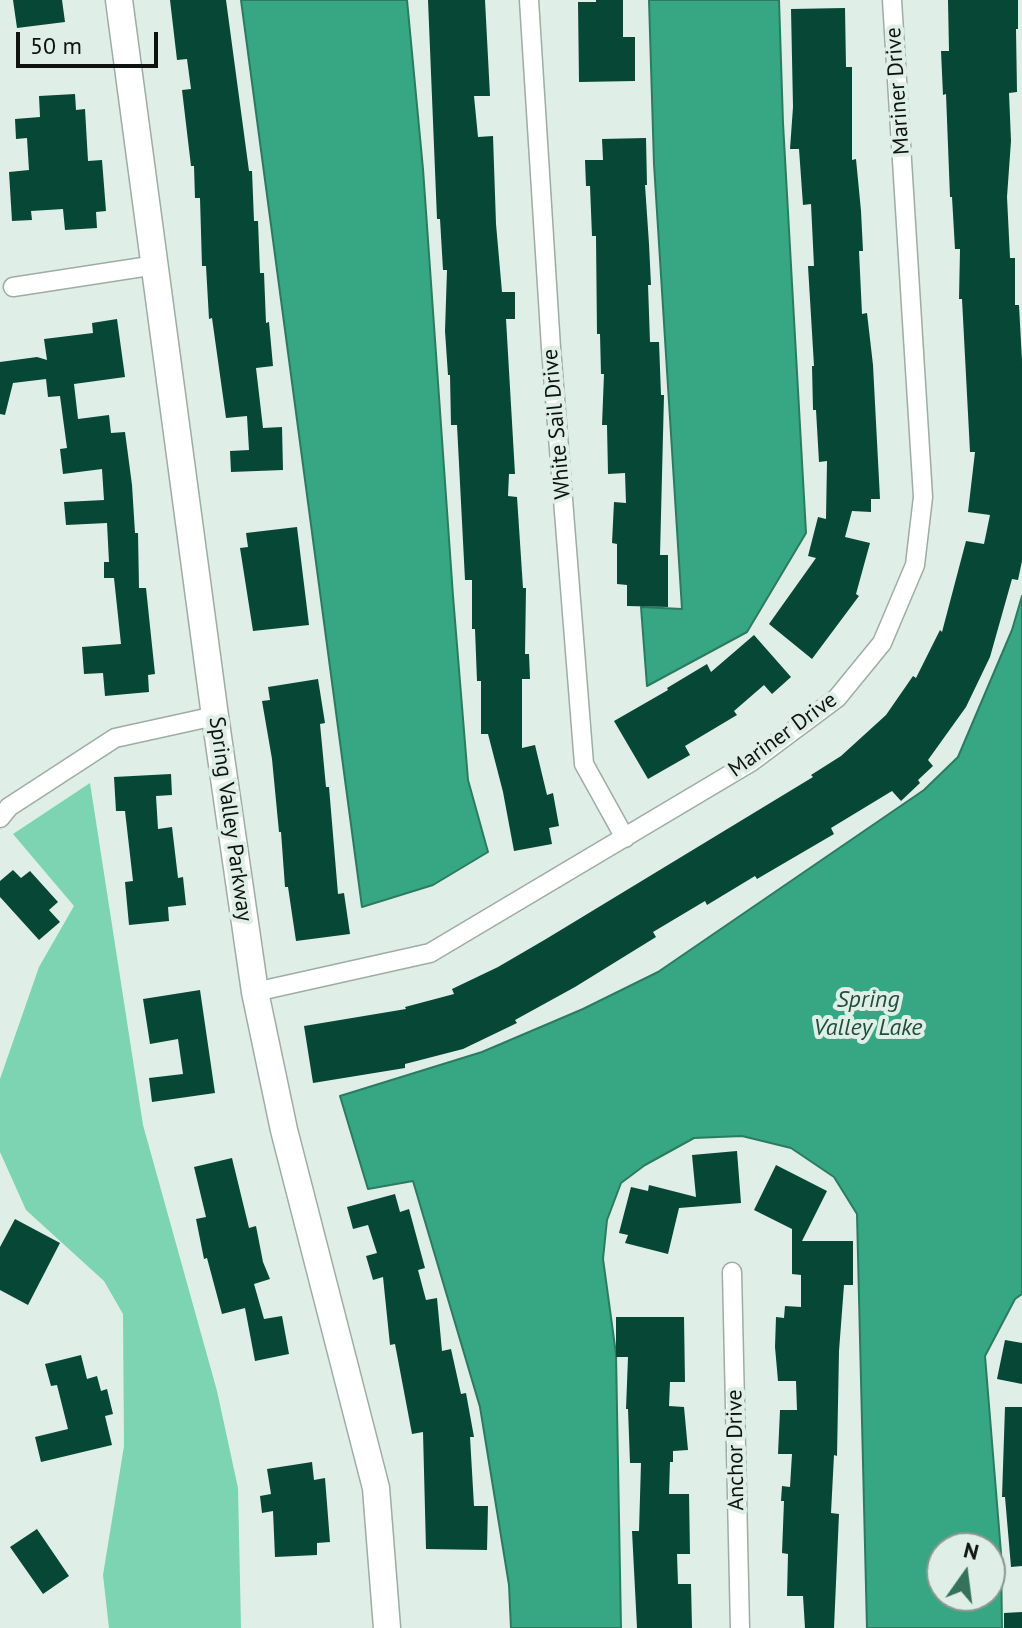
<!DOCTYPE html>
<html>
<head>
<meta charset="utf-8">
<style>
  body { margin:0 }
  #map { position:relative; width:1022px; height:1628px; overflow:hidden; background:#dfeee7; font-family:"PT Sans",sans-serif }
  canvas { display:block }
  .north { position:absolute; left:926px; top:1532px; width:80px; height:80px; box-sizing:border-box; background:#dfeee7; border:2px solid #8b9691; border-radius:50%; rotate:14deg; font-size:22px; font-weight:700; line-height:32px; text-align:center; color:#0e1311 }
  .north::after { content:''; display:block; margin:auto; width:28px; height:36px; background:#36715c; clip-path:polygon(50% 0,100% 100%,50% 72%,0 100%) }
  .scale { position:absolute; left:16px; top:32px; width:142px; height:36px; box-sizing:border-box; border:4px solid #0e1311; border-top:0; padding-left:10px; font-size:24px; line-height:28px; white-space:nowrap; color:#0e1311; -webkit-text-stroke:6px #dfeee7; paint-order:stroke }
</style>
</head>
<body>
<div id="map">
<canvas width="1022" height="1628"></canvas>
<div class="north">N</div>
<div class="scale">50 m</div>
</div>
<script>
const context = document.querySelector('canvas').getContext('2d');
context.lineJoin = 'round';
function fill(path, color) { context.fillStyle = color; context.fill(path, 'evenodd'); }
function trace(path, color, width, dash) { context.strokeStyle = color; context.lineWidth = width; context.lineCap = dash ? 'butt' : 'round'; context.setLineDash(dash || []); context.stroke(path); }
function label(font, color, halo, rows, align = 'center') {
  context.font = font + ' "PT Sans",sans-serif'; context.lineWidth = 8; context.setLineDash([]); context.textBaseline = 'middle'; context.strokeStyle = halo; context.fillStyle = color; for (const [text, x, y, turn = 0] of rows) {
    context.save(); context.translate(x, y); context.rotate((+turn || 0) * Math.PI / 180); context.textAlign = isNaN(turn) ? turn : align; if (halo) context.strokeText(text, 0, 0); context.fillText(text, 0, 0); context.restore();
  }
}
const green = new Path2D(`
  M90 783 143 1125 217 1391 238 1488 241 1628H109L103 1575 124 1446 123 1314 104 1281 26 1210 0 1152V1079L39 967 74 906 13 834Z`);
const water = new Path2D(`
  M241 0H407L423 169 453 596 468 780 488 852 433 885 362 907Z
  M649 0H779L783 123 806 533 747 632 647 686 641 607 682 609 654 164Z
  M1022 596V1294L1015 1299 985 1356 1001 1553 1002 1628H867L857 1214 834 1177 791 1148 742 1136 694 1138 645 1165 621 1183 607 1220 603 1259 616 1354 621 1628H511L509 1585 480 1407 413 1181 368 1189 340 1096 482 1052 583 1009 658 972 924 790 958 757 1012 630ZM942 1548H990V1596H942Z`);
const building = new Path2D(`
  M13 0H62L65 22 17 28Z
  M170 0H226L249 171H252L254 221H258L260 273H264L266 323 269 322 273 366 256 368 263 428 282 427 283 470 231 472 230 451 249 450 247 416 226 418 212 318 209 319 206 266H202L200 198H195L194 166H191L182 90 191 89 187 59 177 60Z
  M428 0H485L490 96H474L478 137 493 136 496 224 502 292H515V319H506L515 474H509L508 496 517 497 523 588H526L525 654H529L530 679H522V748L535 745 547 795 553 793 559 826 549 828 552 844 514 851 503 792 488 734H481V681H477L475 629H472V580H465L457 425H451L450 375H448L445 331 447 270H443L440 219H437Z
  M596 0H623V37H635V81L579 82 578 2H596Z
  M948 0H1018V29H1016L1017 92 1009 93 1011 141 1007 197 1010 258H1015V305H1019L1022 361V561L1018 580 1012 579 990 657 966 707 928 760 933 766 918 780 920 783 901 801 892 791 831 828 834 834 757 879 755 876 707 905 705 901 653 932 656 937 575 987 515 1020 517 1023 463 1049 405 1064V1068L313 1083 304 1026 406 1009 405 1007 454 994 452 989 498 967 546 939 813 777 811 775 841 756 886 715 913 676 916 678 940 630 942 632 966 541 984 544 990 515 968 512 975 452H970L962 299H959L960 249H955L952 197H950L946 94 943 95 941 51H949Z
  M845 8 846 67H852V160L856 159 861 211 863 251H859L862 314 867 313 873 365 880 499H871V512L852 511 845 537 870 543 856 594 859 596 812 659 769 624 816 558 808 556 818 517 826 519 827 461 819 462 816 410H813L812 366H814L808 266H814L811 204 803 205 799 149H790L793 107 791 9Z
  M75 94 76 110 85 109 88 161 102 160 106 211 96 212 97 228 65 230 63 209 31 211 32 220 12 221 9 172 29 170 27 138 16 139 15 119 40 117 39 96Z
  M646 138 647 185H645L649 244 651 285H648L650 342H659L661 395H664L660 555H668V607L627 606V585L617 584V544L612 543 614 502 626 503 625 473 608 474 607 425H602L604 374H601L600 334H597L596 236H592L590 186H586L585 160H603L602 139Z
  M117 319 125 377 74 384 78 419 109 415 111 433 125 432 132 485 135 533H138L139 588H146L155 674 148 675 149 692 105 696 103 673 84 674 82 647 121 644 114 578H104V562H109L107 523 66 525 64 502 104 500 102 469 63 474 60 449 67 448 60 396 48 397 46 379 13 383 5 415 0 414V362L37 357 47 360 44 339 93 333 92 323Z
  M297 527 309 625 253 631 240 548 248 547 246 533Z
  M754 635 791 677 772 694 764 685 734 711 737 715 685 746 690 755 648 779 614 721 668 690 667 688 707 664 711 672Z
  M318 679 325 723 320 724 326 787H329L338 894 344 893 350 934 296 941 288 887H285L281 832H279L272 759 262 701 270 700 268 687Z
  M171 774 172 795 156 796 158 829 172 827 178 878 183 877 186 905 168 907 169 921 129 925 125 882 133 881 125 811H116L114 777Z
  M13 870 21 878 30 871 58 902 49 910 60 922 39 940 0 897V881Z
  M200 990 215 1093 152 1102 149 1078 183 1074 178 1039 150 1044 143 999Z
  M737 1151 741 1203 679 1208 668 1254 625 1243 628 1235 619 1233 631 1187 648 1191 649 1185 696 1197 692 1155Z
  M232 1158 249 1228 256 1226 263 1262 270 1279 254 1284 264 1319 282 1316 289 1354 255 1361 245 1308 222 1314 207 1258 204 1259 196 1219 206 1217 194 1167Z
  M776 1165 827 1191 802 1241H853V1285H844L839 1351 837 1456 834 1455 831 1513 839 1514 834 1628H805L803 1596H787L788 1554 782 1553 784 1501H781L782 1486 790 1487 792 1454H778L780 1410H797L796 1381H778L775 1347 776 1317 784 1318 785 1306 801 1307V1275L792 1274V1229L754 1210Z
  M395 1194 400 1212 409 1209 425 1268 418 1270 426 1300 437 1298 442 1351 451 1349 461 1394 466 1393 474 1437H470L474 1506H488L487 1550 426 1549 423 1432 412 1434 395 1344 390 1345 383 1277 373 1280 366 1256 377 1253 368 1225 353 1229 347 1207Z
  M15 1219 60 1243 28 1305 0 1290V1247Z
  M616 1317H684L685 1382H670L669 1406 684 1407 688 1450 673 1451V1462H670L669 1494H689L690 1554H677L678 1584H691L692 1628H637L632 1531H639L641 1463H630L628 1409H626L628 1357H616Z
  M1005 1340 1022 1343V1384L997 1379Z
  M81 1355 87 1379 97 1376 101 1391 107 1389 113 1414 105 1416 112 1445 41 1462 35 1437 68 1429 57 1385 51 1386 45 1364Z
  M1005 1407H1022V1566L1011 1567 1005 1497H1002Z
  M312 1462 314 1480 325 1478 330 1542 317 1543V1555L275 1557 273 1511 262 1513 260 1496 271 1494 267 1469Z
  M37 1529 69 1576 43 1594 10 1547Z
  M1022 1612V1628H1004V1613Z`);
const street = new Path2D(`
  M529 0 551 348 584 764 625 838
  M13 287 156 265
  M0 818 9 807 115 738 215 716
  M255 992 430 953 751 762 837 698 882 643 915 565 923 497 892 0
  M732 1272 740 1628`);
const secondary = new Path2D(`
  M119 0 215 716 255 992 284 1130 376 1488 387 1628`);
const streetNames = [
  ["Mariner Drive",898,91,-94],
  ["White Sail Drive",557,424,-95],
  ["Mariner Drive",783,735,-36],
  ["Spring Valley Parkway",230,819,82],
  ["Anchor Drive",736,1450,-91]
];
const waterNames = [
  ["Spring",868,1000],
  ["Valley Lake",868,1028]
];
fill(green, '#7cd4b2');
fill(water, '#37a783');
trace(water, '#2b7b61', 2);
fill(building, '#074735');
trace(street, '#9eaca6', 21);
trace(secondary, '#9eaca6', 29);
trace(street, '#fff', 18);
trace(secondary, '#fff', 26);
label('22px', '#0e1311', '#dfeee7', streetNames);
label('italic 24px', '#214e3e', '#dfeee7', waterNames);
</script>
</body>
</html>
